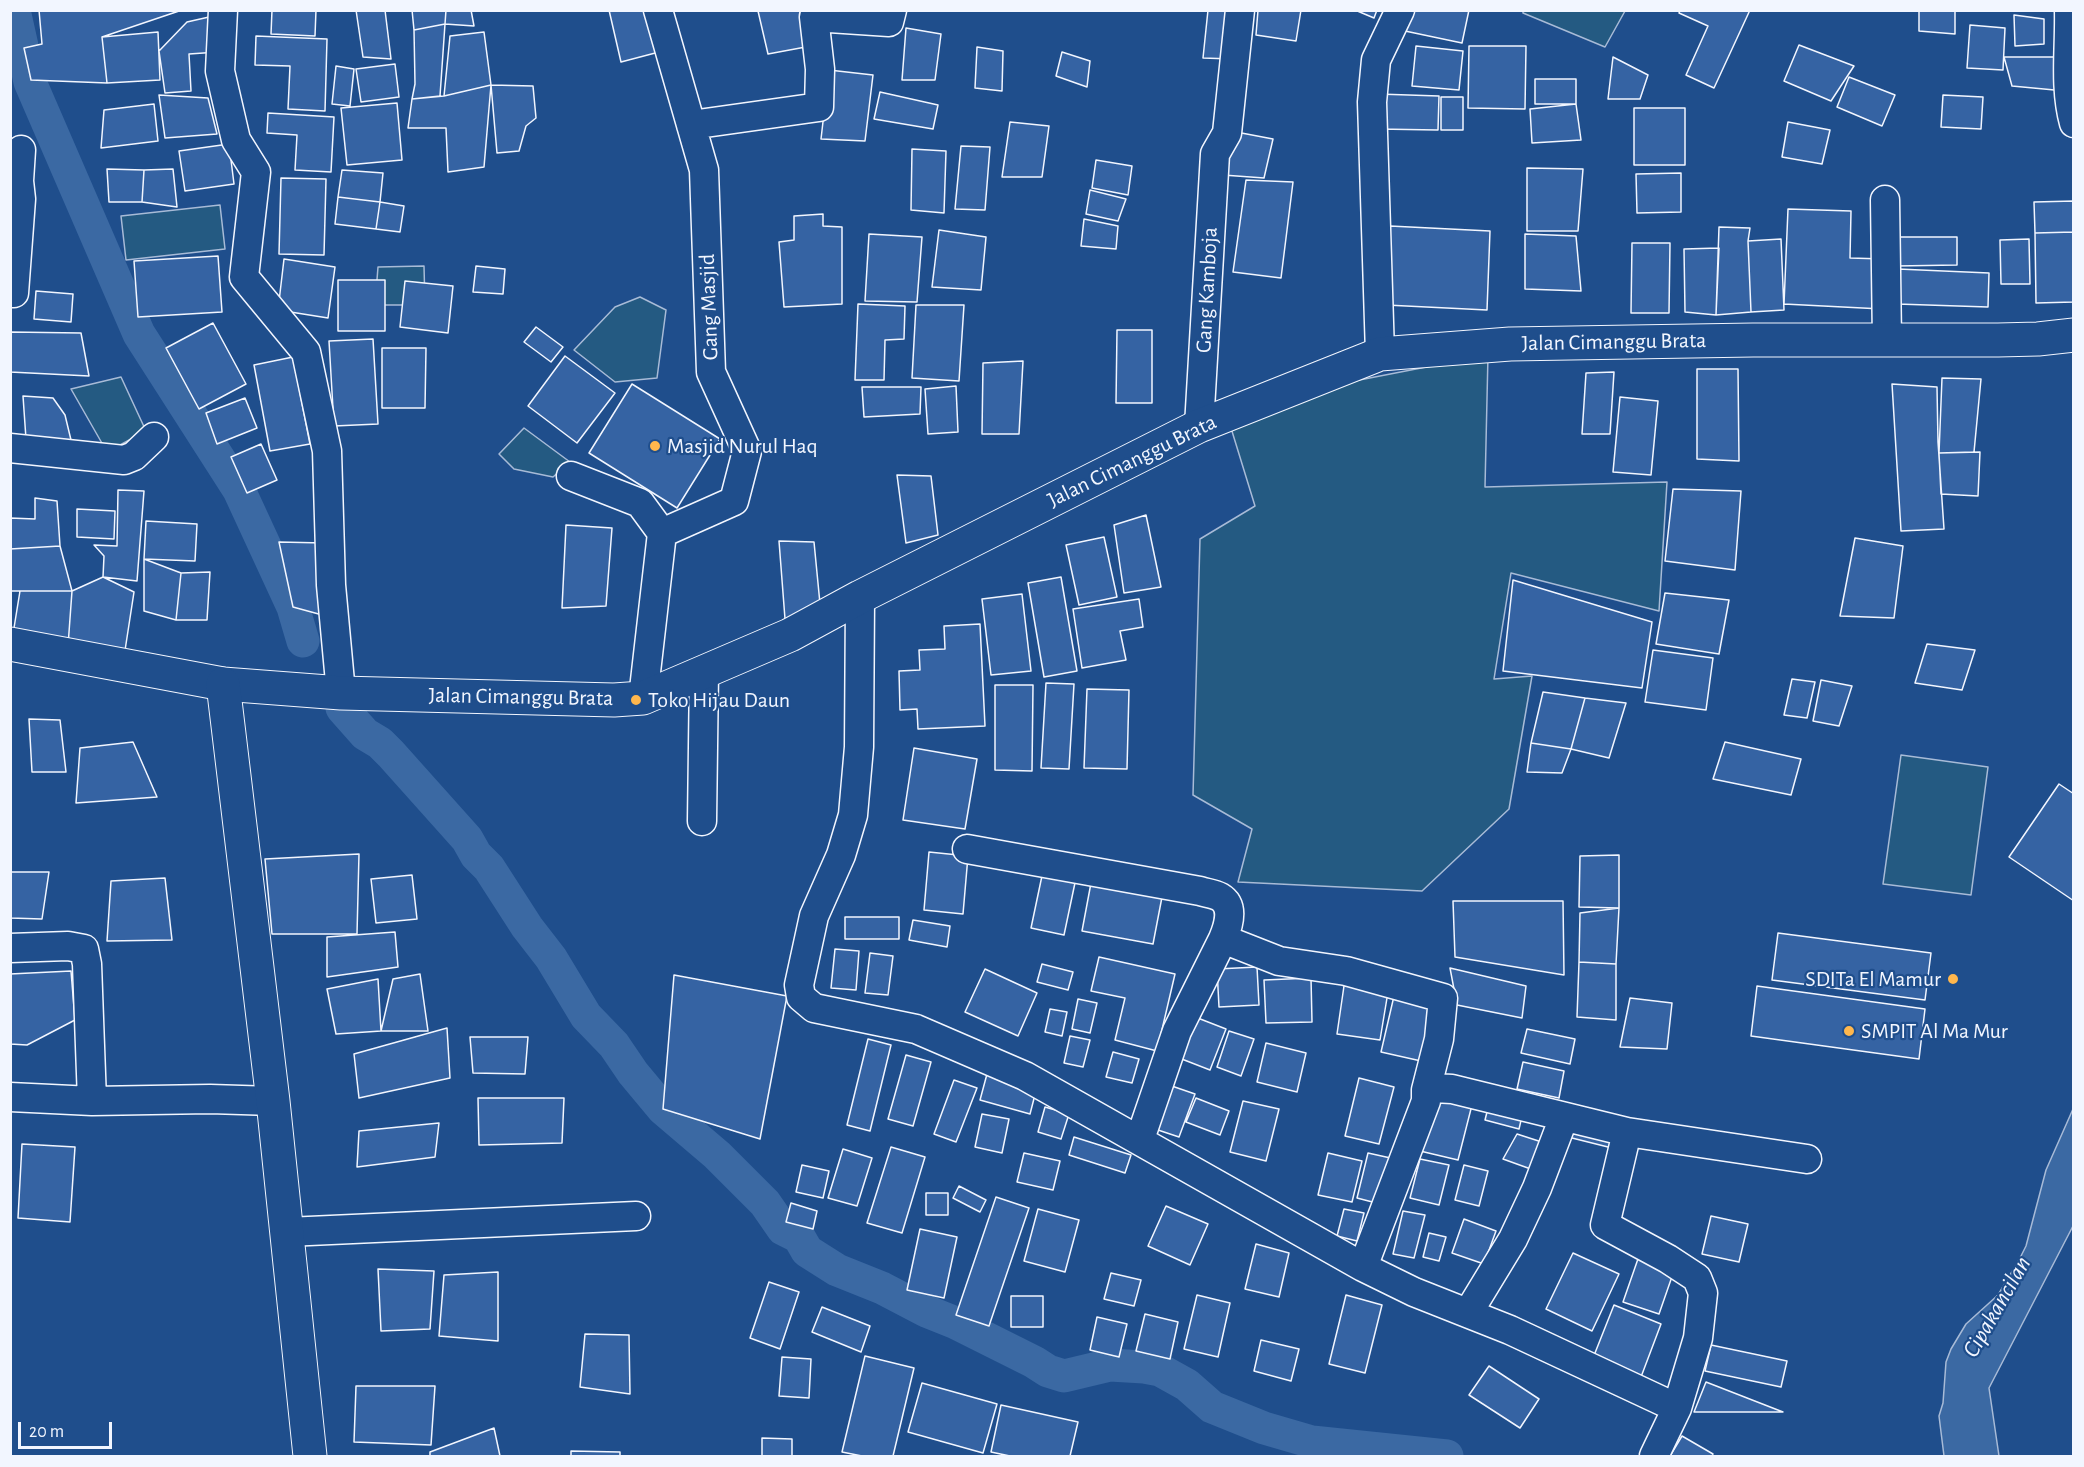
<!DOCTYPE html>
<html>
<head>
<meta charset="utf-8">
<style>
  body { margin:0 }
  #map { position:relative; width:2084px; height:1467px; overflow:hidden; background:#1f4e8c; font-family:"Alegreya Sans",sans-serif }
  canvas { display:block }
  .frame { position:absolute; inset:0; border:12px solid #f2f6ff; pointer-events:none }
  .scale { position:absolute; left:18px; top:1422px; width:94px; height:27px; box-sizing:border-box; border:3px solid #f2f6ff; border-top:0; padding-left:8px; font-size:18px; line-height:21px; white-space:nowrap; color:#f2f6ff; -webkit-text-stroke:4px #1f4e8c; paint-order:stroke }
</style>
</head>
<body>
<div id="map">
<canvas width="2084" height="1467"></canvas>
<div class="frame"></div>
<div class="scale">20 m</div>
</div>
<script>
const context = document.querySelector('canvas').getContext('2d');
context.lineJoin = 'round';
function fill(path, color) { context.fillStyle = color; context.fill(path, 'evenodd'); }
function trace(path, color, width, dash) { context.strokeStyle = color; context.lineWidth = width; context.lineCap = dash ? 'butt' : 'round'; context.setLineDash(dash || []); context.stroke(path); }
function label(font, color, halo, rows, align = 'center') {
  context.font = font + ' "Alegreya Sans",sans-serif'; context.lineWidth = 4.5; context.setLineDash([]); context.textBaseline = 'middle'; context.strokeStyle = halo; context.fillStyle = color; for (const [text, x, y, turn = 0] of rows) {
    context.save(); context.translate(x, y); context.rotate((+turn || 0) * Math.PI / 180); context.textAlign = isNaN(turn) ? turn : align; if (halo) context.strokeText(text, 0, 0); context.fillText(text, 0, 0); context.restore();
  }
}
const green = new Path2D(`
  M1523 11 1625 10V11L1605 47 1523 13Z
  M220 205 225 249 126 260 121 216Z
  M424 266 425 305H375L378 267Z
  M640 297 666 310 657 378 615 382 574 350 615 307Z
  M1488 355 1485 487 1667 482 1659 611 1511 573 1494 679 1532 676 1509 809 1422 891 1238 882 1252 829 1193 795 1200 539 1255 506 1231 428 1344 383Z
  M121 377 146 431 107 452 71 389Z
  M524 428 570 462 553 477 514 469 499 454Z
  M1901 755 1988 767 1971 895 1883 884Z`);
const water = new Path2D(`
  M2073 1109V1226L1989 1388 1999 1456H1944L1939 1416 1943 1403 1946 1362 1951 1349 1966 1324 1998 1295 2019 1260 2026 1246 2046 1170Z`);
const canal = new Path2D(`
  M14 10 30 82 139 334 239 490 293 607 303 641
  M342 708 365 734 380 743 391 754 467 839 476 855 489 868 527 927 551 958 586 1016 614 1045 633 1073 663 1109 717 1155 765 1203 783 1229 799 1237 807 1251 837 1270 882 1288 926 1311 956 1323 1034 1362 1048 1371 1064 1376 1110 1365 1144 1367 1160 1370 1187 1385 1212 1407 1264 1428 1312 1442 1447 1456`);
const building = new Path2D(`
  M39 10H182L102 37 107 83 31 80 24 48 42 44Z
  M272 10H316L315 36 271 34Z
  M356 10H385L391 59 363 57Z
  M412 10H446L445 24 414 30Z
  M446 10H471L474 26 445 24Z
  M609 10H648L659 52 621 62Z
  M763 10H804L811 46 768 54 758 11Z
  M1208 10H1227L1232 59 1203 58Z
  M1258 10H1301L1296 41 1256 35Z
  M1355 10H1377L1374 18Z
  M1410 10H1469L1462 43 1405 31Z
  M1680 10H1750L1714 88 1686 75 1708 26 1679 13Z
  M1919 10H1955V34L1919 31Z
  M2014 15 2044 19V44L2015 46Z
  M209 17 218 52 189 54 191 91 165 93 159 51 187 22Z
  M445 24 440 96 412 99 415 84 414 30Z
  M1970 25 2005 28 2003 70 1967 68Z
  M906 28 941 34 935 80H902Z
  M158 32 160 80 107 83 102 37Z
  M484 32 491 85 444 96 450 36Z
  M256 36 327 39 325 111 288 109 290 66 255 65Z
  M1799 45 1854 66 1831 101 1784 81Z
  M1416 46 1463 51 1459 90 1412 86Z
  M1469 46H1526L1525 109 1468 108Z
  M977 47 1003 51 1002 91 975 88Z
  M1062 52 1090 61 1087 87 1056 76Z
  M1613 57 1648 75 1640 99H1608Z
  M2004 57H2059L2065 91 2012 86Z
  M395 64 399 97 361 102 356 69Z
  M336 66 354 69 350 106 332 104Z
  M829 70 873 75 865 141 821 139Z
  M1849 77 1895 95 1882 126 1837 107Z
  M1535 79H1576V104H1535Z
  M491 85 533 86 536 118 526 126 519 151 497 153Z
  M491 85 484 167 448 172 446 128H408L412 99 444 96Z
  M880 92 938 105 933 129 874 119Z
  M1378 94 1439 96 1438 130 1377 129Z
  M159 95 208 98 217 134 165 138Z
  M1943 95 1983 97 1981 129 1941 127Z
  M1441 97H1463V130H1441Z
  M397 103 402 160 347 165 341 108Z
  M154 104 158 141 101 148 104 110Z
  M1576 104 1581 140 1532 143 1530 109Z
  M1634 108H1685V165H1634Z
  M268 113 334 117 331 172 295 170 297 135 267 133Z
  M1010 122 1049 126 1042 177H1002Z
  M1788 122 1830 130 1822 164 1782 157Z
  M1231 131 1273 139 1264 178 1223 175Z
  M229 144 234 184 185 191 179 151Z
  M961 146 990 147 985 210 955 209Z
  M912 149 946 151 944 213 911 210Z
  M1096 160 1132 166 1128 195 1092 188Z
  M1527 168 1583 169 1578 231H1527Z
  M107 169 144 170 142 202H109Z
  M173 169 177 207 142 202 144 170Z
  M342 170 383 173 380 202 338 197Z
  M1681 173V212L1637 213 1636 174Z
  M281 178 326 179 324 255 279 254Z
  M1246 180 1293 182 1281 278 1233 272Z
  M1090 190 1126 199 1118 221 1086 214Z
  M338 197 380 202 376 229 335 224Z
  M2074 201V232L2035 233 2034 202Z
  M380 202 404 206 400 232 376 229Z
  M1788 209 1851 211 1850 258 1884 259 1882 309 1784 304Z
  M823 214V226L842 227V304L784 307 779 242 794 240V216Z
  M1084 219 1118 226 1116 249 1081 246Z
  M1390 226 1490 231 1487 310 1386 305Z
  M1719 227 1750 228 1748 241 1751 312 1716 315Z
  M939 230 986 237 981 290 932 287Z
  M2074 232V302L2036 303 2035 233Z
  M869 234 922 237 917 302 865 301Z
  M1525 234 1576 236 1581 291 1525 289Z
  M1896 237H1957V265L1896 266Z
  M1781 239 1784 310 1751 312 1748 241Z
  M2029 239 2030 284H2001L2000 240Z
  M1632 243H1670L1669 313H1631Z
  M1719 248 1716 315 1685 312 1684 249Z
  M218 256 222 312 138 317 134 261Z
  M284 259 335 267 328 318 278 310Z
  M476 266 505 269 503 294 473 292Z
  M1898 269 1989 273 1988 307 1897 304Z
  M338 280H385V331H338Z
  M405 281 453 286 448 333 400 327Z
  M36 291 73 294 71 322 34 319Z
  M858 304 905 306 904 339 885 340 884 380H855Z
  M916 305H964L959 381 912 378Z
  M213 323 246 384 199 409 166 348Z
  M536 327 563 347 551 362 524 342Z
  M1117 330H1152V403H1116Z
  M10 332 81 333 89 376 10 372Z
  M373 339 378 424 334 426 329 341Z
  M382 348H426L425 408H382Z
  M565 356 615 393 577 443 528 406Z
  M293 357 310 444 270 451 254 365Z
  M1023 361 1019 434H982L983 363Z
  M1697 369H1738L1739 461 1697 459Z
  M1614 372 1610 434H1582L1586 373Z
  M1942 378 1981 379 1974 452 1939 453Z
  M632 384 720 439 677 508 589 453Z
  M1892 384 1937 387 1938 442 1944 529 1901 531Z
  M956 386 958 432 928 434 925 389Z
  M862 387H921L920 414 864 417Z
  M23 396 53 398 65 415 71 440 26 439Z
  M1620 397 1658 401 1651 475 1613 472Z
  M245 398 257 428 217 444 206 413Z
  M261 444 277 480 247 493 231 457Z
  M1980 452 1978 496 1941 494 1939 453Z
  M897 475 931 476 938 535 906 543Z
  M1673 489 1741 491 1735 570 1665 561Z
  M118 490 144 491 137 581 103 577 104 556 94 545 117 546Z
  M35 498 57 501 60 546 10 549V518L35 519Z
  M77 509 115 511 114 539 77 537Z
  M1146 515 1161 587 1124 593 1114 525Z
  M146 521 197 524 195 561 144 559Z
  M566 525 612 528 606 606 562 608Z
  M1104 537 1117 597 1079 605 1066 545Z
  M1855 538 1903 546 1894 618 1840 616Z
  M779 541 814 542 821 614 785 619Z
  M279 542 324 543 326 616 293 607Z
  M60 546 72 591H10V549Z
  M144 559 181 573 176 620 144 611Z
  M210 572 207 620H176L181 573Z
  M103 577 134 592 124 657 68 646 72 591Z
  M1061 577 1077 671 1044 677 1028 583Z
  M1513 580 1652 622 1642 688 1503 671Z
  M20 591H72L68 646 13 634Z
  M1665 593 1729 600 1719 654 1656 644Z
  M1022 594 1031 671 991 675 982 599Z
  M1139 599 1143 627 1120 631 1126 660 1082 668 1073 609Z
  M980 624 985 726 918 729 917 709 900 710 899 671 920 670 919 650 945 649 944 626Z
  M1927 644 1975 650 1962 690 1915 683Z
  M1653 650 1713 658 1706 710 1645 702Z
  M1792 679 1815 682 1807 718 1784 715Z
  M1821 680 1852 686 1839 726 1813 721Z
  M1046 683 1074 684 1069 769 1041 768Z
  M995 685H1033L1032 771 995 770Z
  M1087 689 1129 690 1127 769 1084 768Z
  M1543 692 1585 698 1571 749 1531 743Z
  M1585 698 1626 703 1609 758 1571 749Z
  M29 719 60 720 66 772H32Z
  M133 742 157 797 76 803 80 748Z
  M1725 742 1801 759 1791 795 1713 779Z
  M1531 743 1571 749 1562 773 1527 772Z
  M914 748 977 759 965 829 903 820Z
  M2059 784 2074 794V901L2009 857Z
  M929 852 968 856 963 914 924 910Z
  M359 854 357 934H272L265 859Z
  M1619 855V908L1579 907 1580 856Z
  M1043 871 1076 878 1064 935 1031 928Z
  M10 872H49L42 919 10 918Z
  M412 875 417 919 376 923 371 879Z
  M165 878 172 940 107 941 111 881Z
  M1091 883 1162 897 1153 944 1082 931Z
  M1453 901H1563L1564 975 1455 957Z
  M1619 908 1616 964 1579 962 1580 913Z
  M845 917H899V939H845Z
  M913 920 950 926 947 947 909 940Z
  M395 932 398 967 327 977V937Z
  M1778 933 1931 953 1925 1000 1772 980Z
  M835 949 859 951 856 990 831 988Z
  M870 953 893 956 888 995 865 993Z
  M1099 957 1175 974 1157 1051 1115 1040 1125 998 1091 991Z
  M1579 962 1616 964V1020L1577 1017Z
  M1042 964 1073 972 1068 990 1037 982Z
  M1257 967 1259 1005 1219 1007 1217 969Z
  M1450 968 1526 986 1522 1018 1457 1005Z
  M985 969 1037 993 1018 1036 965 1012Z
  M71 971 75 1020 27 1045 10 1044V974Z
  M420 974 428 1031H381L393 979Z
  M674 975 787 996 760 1139 663 1109Z
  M1311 978 1312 1022 1266 1023 1264 980Z
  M378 979 381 1031 336 1034 327 989Z
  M1345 979 1389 986 1380 1040 1337 1034Z
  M1757 986 1925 1009 1919 1059 1751 1036Z
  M1394 996 1438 1003 1430 1063 1381 1052Z
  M1630 998 1672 1003 1667 1049 1620 1047Z
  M1078 999 1097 1003 1090 1033 1072 1029Z
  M1050 1009 1067 1012 1062 1036 1045 1032Z
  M1190 1015 1226 1029 1210 1070 1174 1056Z
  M447 1028 450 1078 359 1098 354 1054Z
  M1527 1029 1575 1039 1570 1064 1521 1053Z
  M1229 1031 1254 1039 1241 1076 1217 1067Z
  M1070 1036 1090 1040 1083 1067 1064 1063Z
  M470 1037H528L525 1074 473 1073Z
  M868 1039 891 1045 870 1131 847 1125Z
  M1266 1043 1306 1053 1297 1092 1257 1082Z
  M1113 1052 1139 1059 1132 1083 1106 1077Z
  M906 1055 931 1062 913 1126 888 1119Z
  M1523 1062 1564 1071 1559 1098 1517 1089Z
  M987 1074 1037 1087 1030 1114 980 1100Z
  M1359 1078 1394 1087 1379 1144 1345 1136Z
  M954 1080 977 1088 956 1142 934 1134Z
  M1166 1084 1195 1094 1179 1137 1149 1127Z
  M1434 1092 1473 1101 1458 1160 1420 1151Z
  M478 1098H564L562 1143 479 1145Z
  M1196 1098 1229 1111 1220 1135 1186 1122Z
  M1490 1100 1524 1108 1519 1129 1485 1120Z
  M1243 1101 1279 1109 1266 1161 1230 1152Z
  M1045 1107 1069 1114 1061 1139 1038 1132Z
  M982 1114 1009 1119 1002 1153 975 1147Z
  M439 1123 435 1157 357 1167 359 1131Z
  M1571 1126 1619 1137 1616 1149 1568 1137Z
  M1517 1134 1551 1145 1539 1172 1503 1159Z
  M1074 1137 1131 1155 1125 1173 1069 1155Z
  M22 1144 75 1147 70 1222 18 1218Z
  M891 1147 925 1157 902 1233 867 1223Z
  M843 1149 872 1158 857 1206 828 1198Z
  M1024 1153 1060 1161 1053 1190 1017 1182Z
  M1328 1153 1362 1161 1352 1202 1318 1195Z
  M1368 1153 1395 1159 1384 1205 1357 1198Z
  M1420 1159 1449 1165 1439 1205 1410 1198Z
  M802 1165 829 1171 823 1198 796 1192Z
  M1464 1165 1488 1171 1479 1206 1455 1200Z
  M959 1186 986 1200 980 1212 953 1198Z
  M926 1193H948V1215H926Z
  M996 1197 1029 1208 989 1326 956 1315Z
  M791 1203 817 1211 813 1229 786 1222Z
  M1166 1206 1208 1224 1190 1265 1148 1246Z
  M1038 1209 1079 1220 1065 1272 1024 1261Z
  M1344 1209 1364 1213 1357 1241 1337 1236Z
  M1403 1211 1425 1215 1414 1258 1393 1254Z
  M1711 1216 1748 1224 1739 1262 1702 1254Z
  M1464 1219 1496 1231 1484 1264 1452 1253Z
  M920 1229 957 1237 944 1298 907 1290Z
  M1429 1233 1446 1237 1439 1261 1423 1257Z
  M1256 1244 1289 1253 1279 1297 1245 1289Z
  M1573 1253 1619 1274 1592 1331 1546 1309Z
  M1639 1256 1675 1268 1659 1314 1623 1302Z
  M378 1269 434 1271 430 1329 381 1331Z
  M498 1272V1341L439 1336 444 1275Z
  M1111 1273 1141 1280 1134 1306 1104 1299Z
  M769 1282 799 1292 780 1349 750 1338Z
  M1197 1295 1230 1303 1218 1357 1184 1349Z
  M1346 1295 1382 1305 1365 1373 1329 1364Z
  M1011 1296H1043V1327H1011Z
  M1614 1305 1661 1324 1641 1377 1593 1358Z
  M822 1307 870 1326 861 1352 812 1332Z
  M1145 1314 1178 1322 1170 1359 1136 1351Z
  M1097 1317 1127 1324 1119 1357 1090 1350Z
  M585 1334 629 1335 630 1394 580 1387Z
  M1261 1340 1299 1349 1291 1381 1254 1371Z
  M1711 1345 1787 1361 1781 1387 1705 1371Z
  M865 1356 914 1368 893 1456H862L842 1452Z
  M782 1357 811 1359 809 1398 779 1396Z
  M1489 1366 1539 1399 1520 1428 1469 1395Z
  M1706 1382 1783 1412H1694Z
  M922 1383 997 1404 983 1453 908 1432Z
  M356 1386H435L431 1445 354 1442Z
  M1001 1405 1078 1422 1070 1456H1010L991 1452Z
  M494 1428 500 1456H430V1452Z
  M1682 1436 1713 1454 1712 1456H1670Z
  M762 1438 792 1439V1456H762Z
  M571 1451 620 1452V1456H571Z`);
const minor = new Path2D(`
  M223 10 220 71 236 140 256 172 244 277 306 352 327 451 331 585 341 693
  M658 10 704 170 711 372 747 451 734 501 662 533
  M2069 10C2070 48 2064 87 2074 123
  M691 125 819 107 820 69 814 17 889 22 892 10
  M1885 200 1887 341
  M10 293H14L21 199 19 181 21 150
  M1380 354 1372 102 1376 60 1400 10
  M1199 426 1215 154 1227 133 1240 10
  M10 448 124 460 134 456 154 437
  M571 476 640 503 662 533
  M860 597 859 747 853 815 841 855 814 916 799 985 801 997 814 1008 916 1029 1025 1076 1363 1267 1414 1292 1510 1330 1677 1408
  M643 698 662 533
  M702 821 704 672
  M967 849 1200 891C1206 893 1214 894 1220 897 1235 906 1228 927 1223 939L1279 961 1346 971 1443 998 1439 1039 1426 1090
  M10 948 68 946 84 949 87 964 92 1101
  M10 1097 92 1101 210 1099 273 1101
  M1140 1139 1177 1031 1223 939
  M287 1232 636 1216
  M1363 1267 1426 1101V1090L1434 1088 1452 1089 1627 1132
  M1468 1313 1513 1239 1537 1188 1564 1117
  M1654 1456 1677 1408 1698 1338 1703 1293 1697 1278 1668 1259 1605 1225 1627 1132 1807 1159`);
const tertiary = new Path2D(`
  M10 644 223 684 341 693 614 700 643 698 790 635 860 597 1199 426 1380 354 1510 344 1753 340H1998L2038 339 2074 335`);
const secondary = new Path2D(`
  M223 684 273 1101 310 1456`);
const markers = [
  [655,446,6,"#ffb74d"],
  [636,700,6,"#ffb74d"],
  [1953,979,6,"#ffb74d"],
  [1849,1031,6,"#ffb74d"]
];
const streetNames = [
  ["Gang Kamboja",1207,290,-87],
  ["Gang Masjid",709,307,-92],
  ["Jalan Cimanggu Brata",1614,342,-1],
  ["Jalan Cimanggu Brata",1132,461,-26],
  ["Jalan Cimanggu Brata",521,697,1]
];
const poiNames = [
  ["Masjid Nurul Haq",667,446],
  ["Toko Hijau Daun",648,700],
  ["SDITa El Mamur",1941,979,"right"],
  ["SMPIT Al Ma Mur",1861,1031]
];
const waterNames = [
  ["Cipakancilan",1997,1307,-60]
];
fill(green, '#245a82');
trace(green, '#a8bbd7', 1.5);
fill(water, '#3b69a3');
trace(water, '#a8bbd7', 1.5);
trace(canal, '#3b69a3', 33);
fill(building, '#3563a3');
trace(building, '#f2f6ff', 1.5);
trace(minor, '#f2f6ff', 31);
trace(tertiary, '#f2f6ff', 35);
trace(secondary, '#f2f6ff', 35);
trace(minor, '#1f4e8c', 28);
trace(tertiary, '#1f4e8c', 33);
trace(secondary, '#1f4e8c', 33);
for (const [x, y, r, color] of markers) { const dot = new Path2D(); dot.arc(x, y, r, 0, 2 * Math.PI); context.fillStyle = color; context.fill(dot); trace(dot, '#1f4e8c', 2); }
label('22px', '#f2f6ff', '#1f4e8c', streetNames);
label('22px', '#f2f6ff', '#1f4e8c', poiNames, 'left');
label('italic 24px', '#f2f6ff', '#1f4e8c', waterNames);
</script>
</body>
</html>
